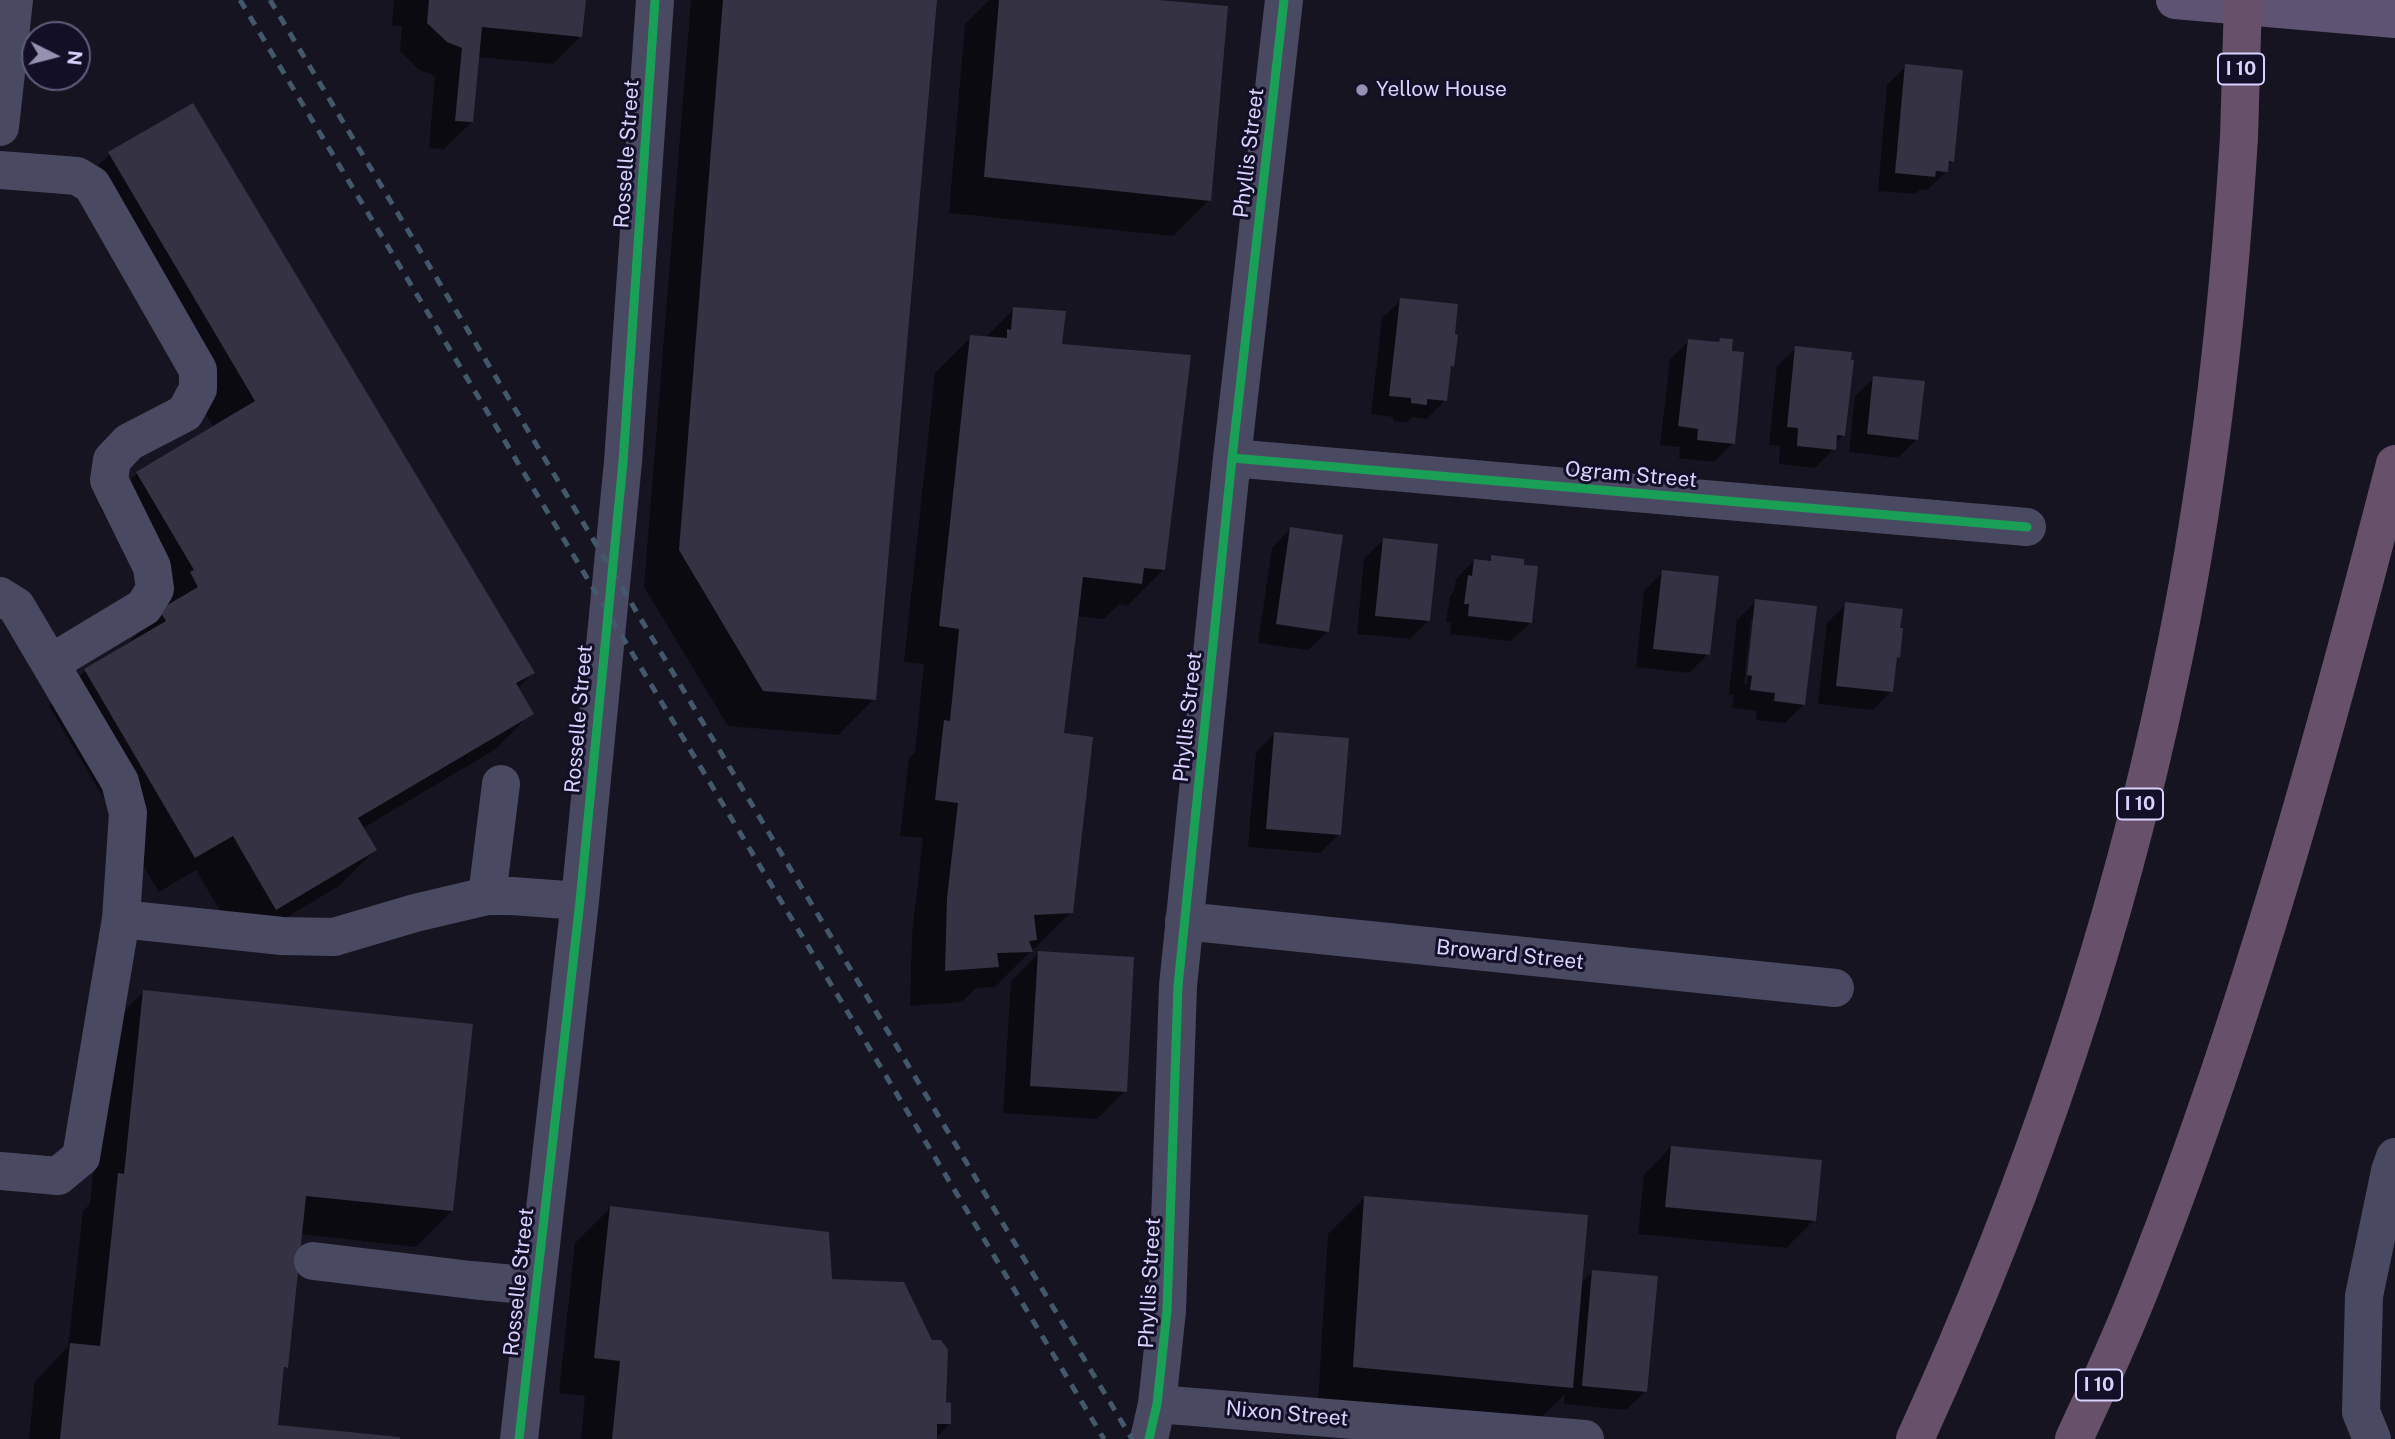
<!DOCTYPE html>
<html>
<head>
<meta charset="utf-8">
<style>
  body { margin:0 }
  #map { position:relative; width:2395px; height:1439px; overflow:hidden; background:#161421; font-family:"Public Sans",sans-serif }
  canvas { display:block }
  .north { position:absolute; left:21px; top:21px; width:70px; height:70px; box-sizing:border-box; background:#130f26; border:2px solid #625e7d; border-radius:50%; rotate:96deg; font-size:19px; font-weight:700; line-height:28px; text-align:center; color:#d9d4ff }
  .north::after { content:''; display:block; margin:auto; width:24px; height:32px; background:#9591b1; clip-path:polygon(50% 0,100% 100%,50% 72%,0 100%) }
</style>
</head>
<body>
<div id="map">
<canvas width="2395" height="1439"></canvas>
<div class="north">N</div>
</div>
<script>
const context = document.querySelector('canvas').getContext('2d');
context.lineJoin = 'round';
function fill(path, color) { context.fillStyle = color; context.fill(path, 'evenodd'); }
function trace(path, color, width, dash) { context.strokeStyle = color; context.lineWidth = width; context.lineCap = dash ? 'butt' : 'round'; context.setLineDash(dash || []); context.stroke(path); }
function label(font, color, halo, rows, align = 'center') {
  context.font = font + ' "Public Sans",sans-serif'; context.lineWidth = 6; context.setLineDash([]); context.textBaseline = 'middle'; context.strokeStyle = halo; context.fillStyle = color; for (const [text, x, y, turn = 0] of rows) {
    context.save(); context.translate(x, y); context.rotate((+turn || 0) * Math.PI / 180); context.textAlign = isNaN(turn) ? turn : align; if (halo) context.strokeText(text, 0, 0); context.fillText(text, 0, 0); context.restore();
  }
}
const shadow = new Path2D(`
  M394 0H584L581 36 553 64 478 57 472 122 444 149 429 148 435 76 419 70 400 51 402 26H392Z
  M691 0H935L874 699 838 735 728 726 644 587Z
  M989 0H1139L1209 200 1173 236 949 213 965 24Z
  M1906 66 1952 161 1947 166 1946 172 1927 190H1920L1915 194 1878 191 1887 85Z
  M110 154 533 673 517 689 531 713 496 749 363 828 375 850 339 886 240 945 196 870 159 892 49 706 85 671 124 647 157 614 159 606 101 509 137 473 214 428 74 189Z
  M1401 300 1453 366 1449 370 1445 400 1427 419 1412 417 1406 423 1393 421V417L1371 414 1382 318Z
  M1014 309 1060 345 1163 570 1127 606 1119 604 1104 619 1076 616 1062 735 1071 912 1035 948 1030 949 1031 951 995 987 976 988 962 1002 910 1006 912 935 923 838 900 836 909 758 915 752 924 664 904 662 935 373 971 337 985 338Z
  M1720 340 1733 443 1714 462 1679 458 1680 447 1660 445 1670 359 1689 341 1716 344Z
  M1796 348 1843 435 1835 444 1834 449 1815 468 1779 464 1780 446 1769 445 1777 366Z
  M1874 378 1917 439 1898 458 1849 452 1855 396Z
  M1290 529 1327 632 1308 650 1258 643 1272 548Z
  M1383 540 1429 620 1410 639 1357 634 1364 559Z
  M1492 557 1530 623 1511 641 1450 634 1451 622H1446L1450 596 1454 591 1456 579 1474 561 1487 562Z
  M1663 572 1708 654 1689 673 1636 667 1644 591Z
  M1756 601 1804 704 1785 723 1756 720 1757 711 1732 708 1734 695 1729 694 1737 620ZM1751 619H1755L1747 684H1744Z
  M1846 604 1898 657 1895 661 1891 691 1873 710 1818 704 1827 623Z
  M1275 733 1339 834 1320 853 1248 847 1256 752Z
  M1039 953 1125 1091 1097 1119 1003 1113 1011 981Z
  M143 992 452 1211 416 1247 300 1234 286 1367 282 1372 276 1426 401 1439H29L35 1381 68 1347 83 1211 90 1204 108 1028Z
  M1671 1147 1814 1220 1786 1248 1638 1234 1644 1175Z
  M1364 1198 1580 1284 1593 1271 1645 1392 1626 1410 1564 1404 1565 1394 1535 1423 1318 1402 1328 1234Z
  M611 1207 831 1281 931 1341 950 1423 935 1439H581L585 1396 559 1393 575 1243Z`);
const building = new Path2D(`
  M429 0H586L582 37 482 27 473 122 455 121 462 48 447 42 427 23Z
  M723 0H937L876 700 763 691 679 550Z
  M999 0H1159L1228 6 1211 201 984 177Z
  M1905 64 1963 70 1954 162 1949 161 1948 172 1936 171 1935 177 1895 173Z
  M193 103 535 673 516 683 534 714 358 818 377 850 276 910 233 836 195 858 84 669 166 621 159 610 198 587 190 572 194 570 136 472 255 401 108 152Z
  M1400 298 1458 304 1455 334 1458 335 1454 367 1451 366 1447 401 1427 399V405L1411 403V398L1389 396Z
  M1013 307 1066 311 1062 344 1191 355 1165 570 1144 568 1142 584 1083 577 1064 733 1093 737 1073 913 1034 915 1037 940 1029 941 1033 952 997 953 999 967 945 971 947 898 958 803 935 800 944 720 950 721 959 629 939 626 970 335 1007 338V329L1011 330Z
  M1720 338 1733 339 1732 351 1744 352 1735 444 1697 440 1698 429 1678 426 1688 339 1719 342Z
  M1795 346 1852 352 1851 360H1854L1845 436 1837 435 1836 450 1797 446 1798 428 1787 427Z
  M1873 376 1925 381 1918 440 1867 434Z
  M1290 527 1343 535 1329 632 1276 624Z
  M1383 538 1438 544 1430 621 1375 616Z
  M1491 555 1524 559V565L1538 566 1532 623 1468 616 1469 604H1464L1468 575 1472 576 1474 559 1491 561Z
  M1662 570 1719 576 1710 655 1653 649Z
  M1755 599 1817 606 1805 705 1774 701 1775 693 1750 690 1752 676 1747 675Z
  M1845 602 1903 609 1900 628H1903L1900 658 1897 657 1893 692 1836 686Z
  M1274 732 1349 738 1341 835 1266 829Z
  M1038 951 1134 957 1127 1092 1030 1086Z
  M143 990 473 1024 453 1211 306 1196 288 1368 284 1367 278 1425 400 1437V1439H60L70 1343 100 1346 118 1173 124 1174Z
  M1671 1146 1822 1160 1816 1221 1665 1207Z
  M1364 1196 1588 1215 1573 1388 1353 1367Z
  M610 1206 829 1232 832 1279 904 1282 932 1340H941L948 1350 946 1402 951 1403V1424H937V1439H612L620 1361 594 1358Z
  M1592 1270 1658 1276 1647 1392 1582 1386Z`);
const minor = new Path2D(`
  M0 127 14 0
  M0 170 77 176 92 185 198 370V389L185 413 129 442 112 460 109 480 152 567 155 589 144 607 51 663
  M1232 458 2027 527
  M0 596 16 606 120 782 128 813 121 919
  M487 896 501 784
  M1184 921 1835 988
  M0 1171 58 1176 81 1157 121 919 282 936 334 937 415 913 487 896H512L580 901
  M313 1261 471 1280 536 1286
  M1157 1404 1585 1439
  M519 1439 580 901 623 462 655 0
  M1149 1439 1157 1404 1167 1311 1178 986 1232 458 1284 0
  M2372 1439 2361 1412 2364 1296 2390 1171 2395 1157`);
const major = new Path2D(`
  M2175 0 2395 19`);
const highway = new Path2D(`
  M1915 1439C2027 1195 2115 938 2170 675 2208 498 2228 317 2239 137
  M2074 1439C2100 1383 2126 1327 2148 1269 2250 1008 2325 736 2395 464`);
const rail = new Path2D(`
  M240 0 1104 1439
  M270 0 1132 1439`);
const highwayBridge = new Path2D(`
  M2239 137 2243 0`);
const cycleway = new Path2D(`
  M1232 458 2027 527
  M519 1439 580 901 623 462 655 0
  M1149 1439 1157 1404 1167 1311 1178 986 1232 458 1284 0`);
const markers = [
  [1362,90,7,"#9591b1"]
];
const shields = [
  [2241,69,46],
  [2140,804,46],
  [2099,1385,46]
];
const shieldNames = [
  ["I 10",2241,69],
  ["I 10",2140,804],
  ["I 10",2099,1385]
];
const poiNames = [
  ["Yellow House",1376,90]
];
const streetNames = [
  ["Phyllis Street",1249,153,-83],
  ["Rosselle Street",627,154,-86],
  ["Ogram Street",1631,475,5],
  ["Phyllis Street",1188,717,-84],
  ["Rosselle Street",579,719,-85],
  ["Broward Street",1510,955,6],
  ["Rosselle Street",519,1282,-84],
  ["Phyllis Street",1150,1283,-87],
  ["Nixon Street",1287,1414,5]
];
fill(shadow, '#0007');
fill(building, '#343243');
trace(minor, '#4a4962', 38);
trace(major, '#5e5373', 38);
trace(highway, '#67516a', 38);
trace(rail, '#43596b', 5, [10, 9]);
trace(highwayBridge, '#67516a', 38);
trace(cycleway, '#1a9f57', 9);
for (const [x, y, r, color] of markers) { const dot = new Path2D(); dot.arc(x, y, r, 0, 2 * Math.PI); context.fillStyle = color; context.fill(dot); trace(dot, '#130f26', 2.5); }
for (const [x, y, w] of shields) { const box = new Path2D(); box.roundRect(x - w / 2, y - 15.5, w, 31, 5); context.fillStyle = '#130f26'; context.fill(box); trace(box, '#d9d4ff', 2); }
label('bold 19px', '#d9d4ff', null, shieldNames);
label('21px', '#d9d4ff', '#130f26', poiNames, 'left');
label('21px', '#d9d4ff', '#130f26', streetNames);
</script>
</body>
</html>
